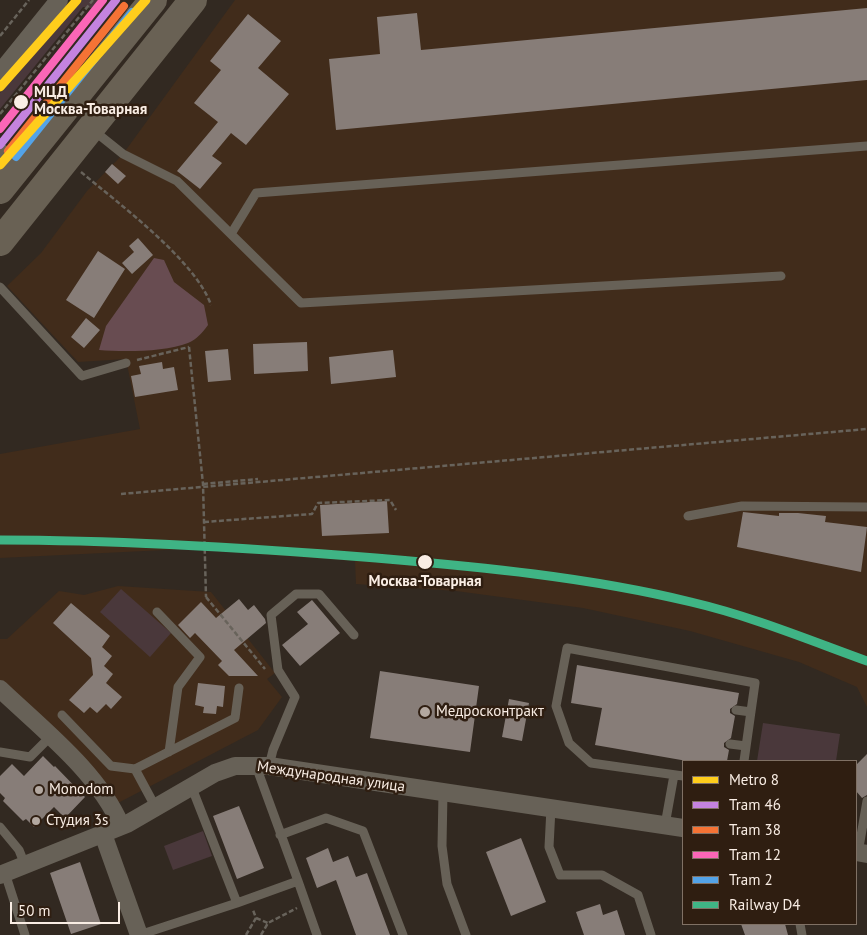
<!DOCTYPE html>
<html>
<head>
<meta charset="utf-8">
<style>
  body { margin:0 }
  #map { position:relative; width:867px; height:935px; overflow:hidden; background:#322921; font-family:"PT Sans",sans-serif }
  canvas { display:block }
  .legend { position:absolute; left:682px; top:760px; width:175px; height:165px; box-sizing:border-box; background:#2f1e11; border:1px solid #807165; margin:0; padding:6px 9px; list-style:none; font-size:15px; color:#f9ede4 }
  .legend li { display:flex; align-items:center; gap:10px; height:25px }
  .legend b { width:25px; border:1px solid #807165 }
  .scale { position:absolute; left:10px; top:902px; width:110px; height:22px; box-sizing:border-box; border:2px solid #f9ede4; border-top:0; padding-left:6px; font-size:15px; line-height:18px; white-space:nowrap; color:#f9ede4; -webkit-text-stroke:4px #2f1e11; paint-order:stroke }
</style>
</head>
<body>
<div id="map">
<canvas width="867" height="935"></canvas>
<ul class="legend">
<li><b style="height:6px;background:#ffcd1c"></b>Metro 8</li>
<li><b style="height:6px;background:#c483df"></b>Tram 46</li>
<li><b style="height:6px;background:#f57335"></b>Tram 38</li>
<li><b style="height:6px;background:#fa66b7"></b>Tram 12</li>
<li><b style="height:6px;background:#53a3e8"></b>Tram 2</li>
<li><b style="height:6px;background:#3fb485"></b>Railway D4</li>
</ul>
<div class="scale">50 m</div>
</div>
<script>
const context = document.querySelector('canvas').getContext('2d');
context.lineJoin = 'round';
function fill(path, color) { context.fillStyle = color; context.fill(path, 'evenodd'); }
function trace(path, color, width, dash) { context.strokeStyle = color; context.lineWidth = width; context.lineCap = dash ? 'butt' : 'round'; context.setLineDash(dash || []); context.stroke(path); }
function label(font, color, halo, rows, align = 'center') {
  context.font = font + ' "PT Sans",sans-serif'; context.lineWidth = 5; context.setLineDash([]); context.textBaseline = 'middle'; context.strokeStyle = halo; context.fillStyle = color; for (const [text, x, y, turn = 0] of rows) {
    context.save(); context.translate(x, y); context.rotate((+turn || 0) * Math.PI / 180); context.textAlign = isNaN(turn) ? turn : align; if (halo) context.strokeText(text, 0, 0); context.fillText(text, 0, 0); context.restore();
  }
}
const built = new Path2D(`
  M235 0H867V707L857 687 799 662 690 631 583 608 456 591 356 584 355 561 186 549 0 558V454L140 429 126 359 78 362 7 286 41 253 87 191 123 154Z
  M118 586 211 592 275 673 267 679 282 697 258 730 118 803 0 682V639H7L59 591 84 595Z`);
const green = new Path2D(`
  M74 0H104L96 9 83 7 0 109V93Z
  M121 589 171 633 150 657 100 612Z
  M763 723 840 734 836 761H757Z
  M203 831 212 856 173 870 164 846Z`);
const forest = new Path2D(`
  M154 258 164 260 174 282 204 305 208 325C202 333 197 339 188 343 166 352 123 352 99 350L106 326Z`);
const building = new Path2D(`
  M867 8V80L336 130 329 59 380 54 377 17 417 13 421 50Z
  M248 14 281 41 258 68 289 94 246 145 231 133 212 156 222 163 200 189 177 171 218 122 194 103 221 70 210 61Z
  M112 164 126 176 118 184 105 172Z
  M138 238 153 255 132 274 122 263 134 252 129 246Z
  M98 251 125 269 94 318 66 300Z
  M86 318 100 330 84 348 71 337Z
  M307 342 308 371 254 374 253 344Z
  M228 349 231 380 208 382 205 351Z
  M393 350 396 377 331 384 329 357Z
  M162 362 163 369 174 367 178 390 135 397 131 376 141 374 139 366Z
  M387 501 389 533 322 536 320 505Z
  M743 512 779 516V513H798L826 516 825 522 867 527 861 572 737 547Z
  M239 599 248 610 254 605 265 619 266 623 234 650 258 676H229L218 665 222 661 195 633 190 638 178 625 201 602 216 618Z
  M312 600 340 633 300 666 282 645 308 624 297 612Z
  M71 603 110 636 102 647 112 656 104 666 113 674 106 683 122 697 111 709 106 704 97 713 90 707 84 713 69 700 93 675 91 658 53 623Z
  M577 665 739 693 737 704 730 709V713L735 716 731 738 724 743V747L729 750 727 761H687L595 745 602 708 571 703Z
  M380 671 479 686 470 752 370 738Z
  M198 683 225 686 223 707 217 706 216 714 203 713 204 707 195 705Z
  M509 699 529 703 522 741 502 737Z
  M867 754V795L862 798 856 791V765Z
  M43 756 54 767 55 766 85 797 65 818 54 807 34 827 26 819 23 821 3 801 5 798 0 793V776L12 764 24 776Z
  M239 806 264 868 237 879 213 816Z
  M521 838 546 902 511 916 486 852Z
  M328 848 333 862 348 856 356 877 367 873 390 935H356L336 880 317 888 306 858Z
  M80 862 101 924 71 934 50 873Z
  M600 904 603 915 617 910 625 935H584L576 912Z
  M741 924H785L788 935H745Z`);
const path = new Path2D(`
  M0 36 29 0
  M0 114 93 0
  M81 172C118 203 196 261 211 305
  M137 360 189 347
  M203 484 258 479
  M121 494 867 429
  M204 522 312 514 318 503 390 500 396 510
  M206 597 265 669
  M256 918 268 923
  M246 935 256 918 253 910
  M261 935 268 923 297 908`);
const lane = new Path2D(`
  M93 130 123 154 177 181 301 303 781 276
  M231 234 256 193 867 146
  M0 287 82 376 126 363
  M688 516 742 506 867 507
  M157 612 200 657 178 687 169 752
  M736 710 751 712
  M62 715 111 766 135 769
  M730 744 746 746
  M0 752 30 757 50 737
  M269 766 273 750 295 697 278 670 271 615 296 594H319L354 635
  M683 776 591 763 569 743 556 706 567 648 755 683 744 761
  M192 788 237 903 298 881 256 766
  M443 793 442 846 447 884 466 935
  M156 808 135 769 235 718 239 688
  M551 808 549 847 560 875H602L638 895 651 935
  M665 825 674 775
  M0 827 19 850 25 865
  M280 835 326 818 363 831 403 935
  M858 853 867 801
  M5 873 25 935
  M298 881 317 935
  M800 924 802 935
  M139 935 237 903`);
const street = new Path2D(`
  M0 73 59 0
  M0 152 19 167
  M0 689C42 729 99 773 121 826
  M103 834 139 935
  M856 852 867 854
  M0 875 127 824 215 773 235 766H269L683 828`);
const primary = new Path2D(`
  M0 190 153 0
  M0 242 193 0`);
const pathBridge = new Path2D(`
  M189 347 203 484 206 597`);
const rail1 = new Path2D(`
  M0 540C126 540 251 548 376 558 481 567 588 577 691 602 751 616 809 640 867 661`);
const tram1 = new Path2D(`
  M0 145 116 0`);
const tram2 = new Path2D(`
  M8 151 124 6`);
const tram3 = new Path2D(`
  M0 129 103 0`);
const tram4 = new Path2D(`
  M16 157 132 12`);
const metro1 = new Path2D(`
  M0 87 77 0
  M0 165 146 0`);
const markers = [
  [21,102,8,"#f9ede4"],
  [425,562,8,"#f9ede4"],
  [425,712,6,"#b3a8a0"],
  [39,790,5,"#b3a8a0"],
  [36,821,5,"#b3a8a0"]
];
const stopNames = [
  ["МЦД",34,93],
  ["Москва-Товарная",34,110],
  ["Москва-Товарная",425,582,"center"]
];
const poiNames = [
  ["Медросконтракт",436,712],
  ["Monodom",49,790],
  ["Студия 3s",46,821]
];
const streetNames = [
  ["Международная улица",331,777,8]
];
fill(built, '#412c1b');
fill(green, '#4a383b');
fill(forest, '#684c51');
fill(building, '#877d78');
trace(path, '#68635b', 2.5, [5, 2.5]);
trace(lane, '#676157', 9);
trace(street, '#676157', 18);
trace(primary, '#696154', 28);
trace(pathBridge, '#68635b', 2.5, [5, 2.5]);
trace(rail1, '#3fb485', 9);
trace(tram1, '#c483df', 8);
trace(tram2, '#f57335', 8);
trace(tram3, '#fa66b7', 8);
trace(tram4, '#53a3e8', 8);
trace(metro1, '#ffcd1c', 9);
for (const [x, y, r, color] of markers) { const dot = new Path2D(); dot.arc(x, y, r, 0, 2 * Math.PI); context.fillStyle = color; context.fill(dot); trace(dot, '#2f1e11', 2); }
label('bold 15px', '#f9ede4', '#2f1e11', stopNames, 'left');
label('15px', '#f9ede4', '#2f1e11', poiNames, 'left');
label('15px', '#f9ede4', '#2f1e11', streetNames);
</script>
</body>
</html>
